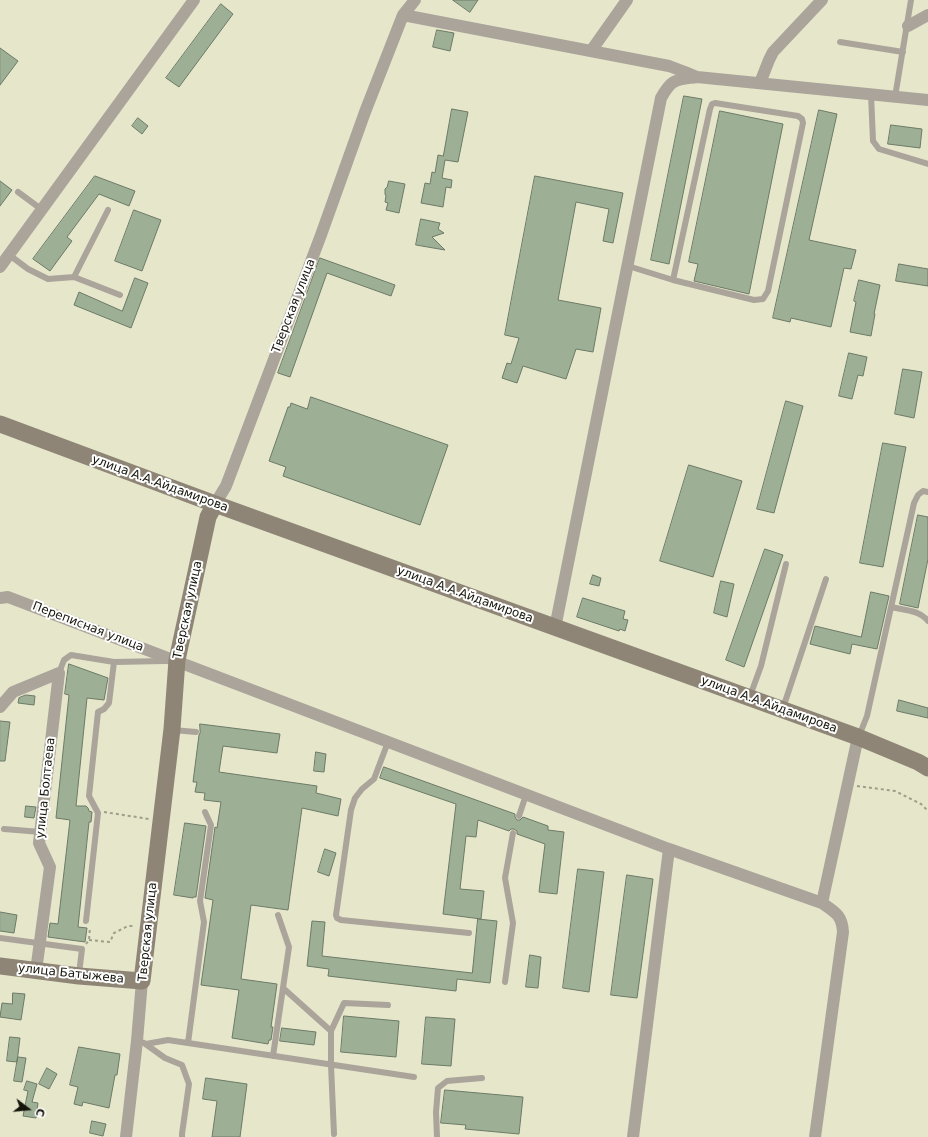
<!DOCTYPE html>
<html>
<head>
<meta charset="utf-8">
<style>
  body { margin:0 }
  #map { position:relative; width:928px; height:1137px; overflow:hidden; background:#e6e6cb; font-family:"DejaVu Sans",sans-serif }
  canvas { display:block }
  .north { position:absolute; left:8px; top:1089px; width:40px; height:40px; -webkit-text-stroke:3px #fff; paint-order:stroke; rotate:106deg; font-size:11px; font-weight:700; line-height:16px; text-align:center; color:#14140b }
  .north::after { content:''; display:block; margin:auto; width:14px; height:18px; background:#14140b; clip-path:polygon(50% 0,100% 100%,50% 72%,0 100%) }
</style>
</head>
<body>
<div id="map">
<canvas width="928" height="1137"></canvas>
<div class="north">С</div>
</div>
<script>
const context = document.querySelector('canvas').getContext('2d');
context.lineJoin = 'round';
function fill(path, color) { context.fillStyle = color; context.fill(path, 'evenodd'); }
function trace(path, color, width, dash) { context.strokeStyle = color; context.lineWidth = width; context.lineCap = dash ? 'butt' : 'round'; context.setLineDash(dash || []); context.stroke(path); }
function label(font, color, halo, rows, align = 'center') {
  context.font = font + ' "DejaVu Sans",sans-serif'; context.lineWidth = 4; context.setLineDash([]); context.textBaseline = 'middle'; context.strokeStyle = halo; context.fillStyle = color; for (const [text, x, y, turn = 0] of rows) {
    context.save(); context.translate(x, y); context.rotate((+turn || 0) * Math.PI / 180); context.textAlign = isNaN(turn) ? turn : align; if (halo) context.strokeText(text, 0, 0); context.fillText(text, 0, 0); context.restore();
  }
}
const building = new Path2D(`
  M453 0H478L470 12Z
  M221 4 233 14 179 87 166 78Z
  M437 30 454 33 450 51 433 47Z
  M0 48 18 61 0 85Z
  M684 96 702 99 669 264 651 260Z
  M452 109 468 112 458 162 445 160 442 178 452 180 451 188 446 187 443 207 421 203 425 183 430 184 432 172 435 173 438 155 443 156Z
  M819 110 837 114 809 240 856 250 851 269 844 268 831 327 791 318 790 322 773 318Z
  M720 111 783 124 749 294 694 281 698 264 689 262Z
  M138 118 148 126 142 134 132 126Z
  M891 125 922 129 920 148 888 144Z
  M95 176 135 191 129 206 99 194 67 237 72 241 50 271 33 259Z
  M535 176 623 193 613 243 603 241 609 209 576 202 558 300 601 308 593 352 576 349 566 379 523 366 517 383 502 378 507 363 511 364 519 338 505 335Z
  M0 181 12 190 0 206Z
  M389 181 405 184 399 213 386 210 388 203 385 202 386 196 385 194V189L387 187Z
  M134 210 161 220 142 271 115 261Z
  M421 219 440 223 438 229 444 233 432 237 445 250 416 245Z
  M320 258 395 285 391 296 327 273 290 377 278 373Z
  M899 264 928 269V286L896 281Z
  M135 278 148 283 131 328 74 305 79 292 122 311Z
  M859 280 880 285 874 314H875L871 336 850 332 856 302 854 301Z
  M849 353 867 357 863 376 858 375 852 399 839 396Z
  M903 369 922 372 914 418 895 414Z
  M311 397 448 445 420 525 283 476 286 467 269 461 288 407H290L291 403 307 409Z
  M786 401 803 406 774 513 757 509Z
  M883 443 906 447 883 567 860 563Z
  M689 465 742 481 713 577 660 561Z
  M918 515 928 517V559L918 608 900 604Z
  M765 549 783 555 744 667 726 660Z
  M593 575 601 578 599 586 590 584Z
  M721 581 734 584 727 617 714 613Z
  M871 592 889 596 877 649 852 644 850 654 810 644 815 626 861 637Z
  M583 598 625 611 623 619 628 620 625 631 620 629 619 631 577 617Z
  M69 664 108 678 104 700 87 698 76 806H86L88 808 89 811 92 812 91 822H89L78 927 87 928 85 942 48 937 50 923 58 924 70 820 56 818 69 695 65 694Z
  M26 695 35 696 34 705 18 703 19 698Z
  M899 700 928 708V718L897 711Z
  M0 721 10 722 5 761H0Z
  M200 724 280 734 277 753 223 746 219 772 317 786 316 793 341 799 338 816 302 808 288 910 251 905 241 979 277 984 271 1027H273L271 1040H269L268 1044 232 1038 239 990 201 985 213 900 205 898 215 827 217 828 221 802 204 800 205 793 195 792 197 782H193L199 735 200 733Z
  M316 752 326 754 324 772 314 771Z
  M384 767 515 814V817L517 820H520L523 817 548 826V830L564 832 557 894 539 892 545 844 517 834V831L514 829H511L509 831 478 820 476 837 466 836 460 889 484 891 481 919 443 914 456 804 380 778Z
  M26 806 36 807 34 818 25 817Z
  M185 823 206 826 196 897H193V898L174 895Z
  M325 849 336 853 329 876 318 872Z
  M578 869 604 872 589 992 563 988Z
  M627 875 653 879 637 998 611 995Z
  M0 912 17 915 14 933 0 931Z
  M478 919 497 921 490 983 457 979 456 991 328 976 329 969 307 966 312 921 325 922 322 956 472 973Z
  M530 955 541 957 538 988 526 987Z
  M13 993 25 994 21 1020 0 1017 2 1003 12 1004Z
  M344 1016 399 1021 396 1057 341 1052Z
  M426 1017 455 1019 451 1066 422 1064Z
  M282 1028 316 1032 314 1045 280 1041Z
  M10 1037 20 1038 17 1062 7 1061Z
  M79 1047 120 1054 117 1075H115L109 1108 83 1102 82 1106 74 1104 78 1087 70 1085Z
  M18 1057 26 1058 22 1082 14 1081Z
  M47 1068 57 1074 49 1089 39 1084Z
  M206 1078 247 1084 240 1137H212L217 1101 203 1099Z
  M27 1081 37 1084 32 1102 38 1103 36 1118 23 1116 28 1091 24 1090Z
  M445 1090 523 1097 519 1134 465 1129 466 1125 441 1123Z
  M92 1121 106 1124 103 1136 90 1133Z`);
const path = new Path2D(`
  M857 786 895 791 921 804 928 811
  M104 812 149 819
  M89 940 110 942 114 933 128 926H135
  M86 944 89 940 90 927`);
const lane = new Path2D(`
  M840 42 903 52
  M871 94 873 141 879 149 928 164
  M895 97 911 0
  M18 192 41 209
  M8 254 28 269 48 279 74 277 108 210
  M628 266 673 280 754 300 763 299 768 291 803 123 802 119 798 116 715 103 712 104 710 109 673 280
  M74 277 120 295
  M891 607C904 610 920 610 928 621
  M59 673 64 660 71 655 114 662 165 661
  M750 696 761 666 786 564
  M783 708 826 579
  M173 730 196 732
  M859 736 867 716 914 503 918 495 923 491 928 492
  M388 742 374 779 362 789 355 798 351 810 336 915 337 918 341 920 469 933
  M519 816 526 795
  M4 829 41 832
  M86 921 98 813 89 796 98 712 104 709 109 703 114 662
  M0 938 82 949 79 974
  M505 982 513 923 505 878 513 833
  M283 988 331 1031V1065L334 1134
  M331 1031 344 1003 388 1005
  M144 1043 165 1058 182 1065 189 1084 182 1134V1137
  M188 1043 204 922 200 901 211 825 205 812
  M146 1044 168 1040 414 1077
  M273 1056 289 947 278 915
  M437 1137 436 1112 438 1088 447 1081 482 1078`);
const street = new Path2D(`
  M403 15 669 66 685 72 697 77
  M908 26 928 15
  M591 51 627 0
  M760 83 769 60 773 52 822 0
  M0 267 194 0
  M215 504 226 486 321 235 365 112 403 15 415 0
  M0 598 8 597 669 849 822 903 858 737
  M555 628 661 98C672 78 676 80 697 77L928 100
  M0 707 13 692 59 673 39 843 50 867 36 971
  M126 1137 137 1041 142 981
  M633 1137 669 849
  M815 1137 843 932C842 915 835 912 822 903`);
const secondary = new Path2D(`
  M0 424 215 504 858 737 918 762 928 768
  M0 966 79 976 142 981 172 729 177 660 208 517 215 504`);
const streetNames = [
  ["Тверская улица",294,306,-69],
  ["улица А.А.Айдамирова",160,484,20],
  ["улица А.А.Айдамирова",465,595,20],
  ["Тверская улица",188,610,-78],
  ["Переписная улица",88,627,21],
  ["улица А.А.Айдамирова",769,705,20],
  ["улица Болтаева",46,788,-84],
  ["Тверская улица",148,932,-84],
  ["улица Батыжева",71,974,6]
];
fill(building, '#9db096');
trace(building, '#6c7a66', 1);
trace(path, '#9e9e89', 2, [3, 3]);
trace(lane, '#aba49a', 6);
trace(street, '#aba49a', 12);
trace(secondary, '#8e8576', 17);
label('12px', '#14140b', '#fff', streetNames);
</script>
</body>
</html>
